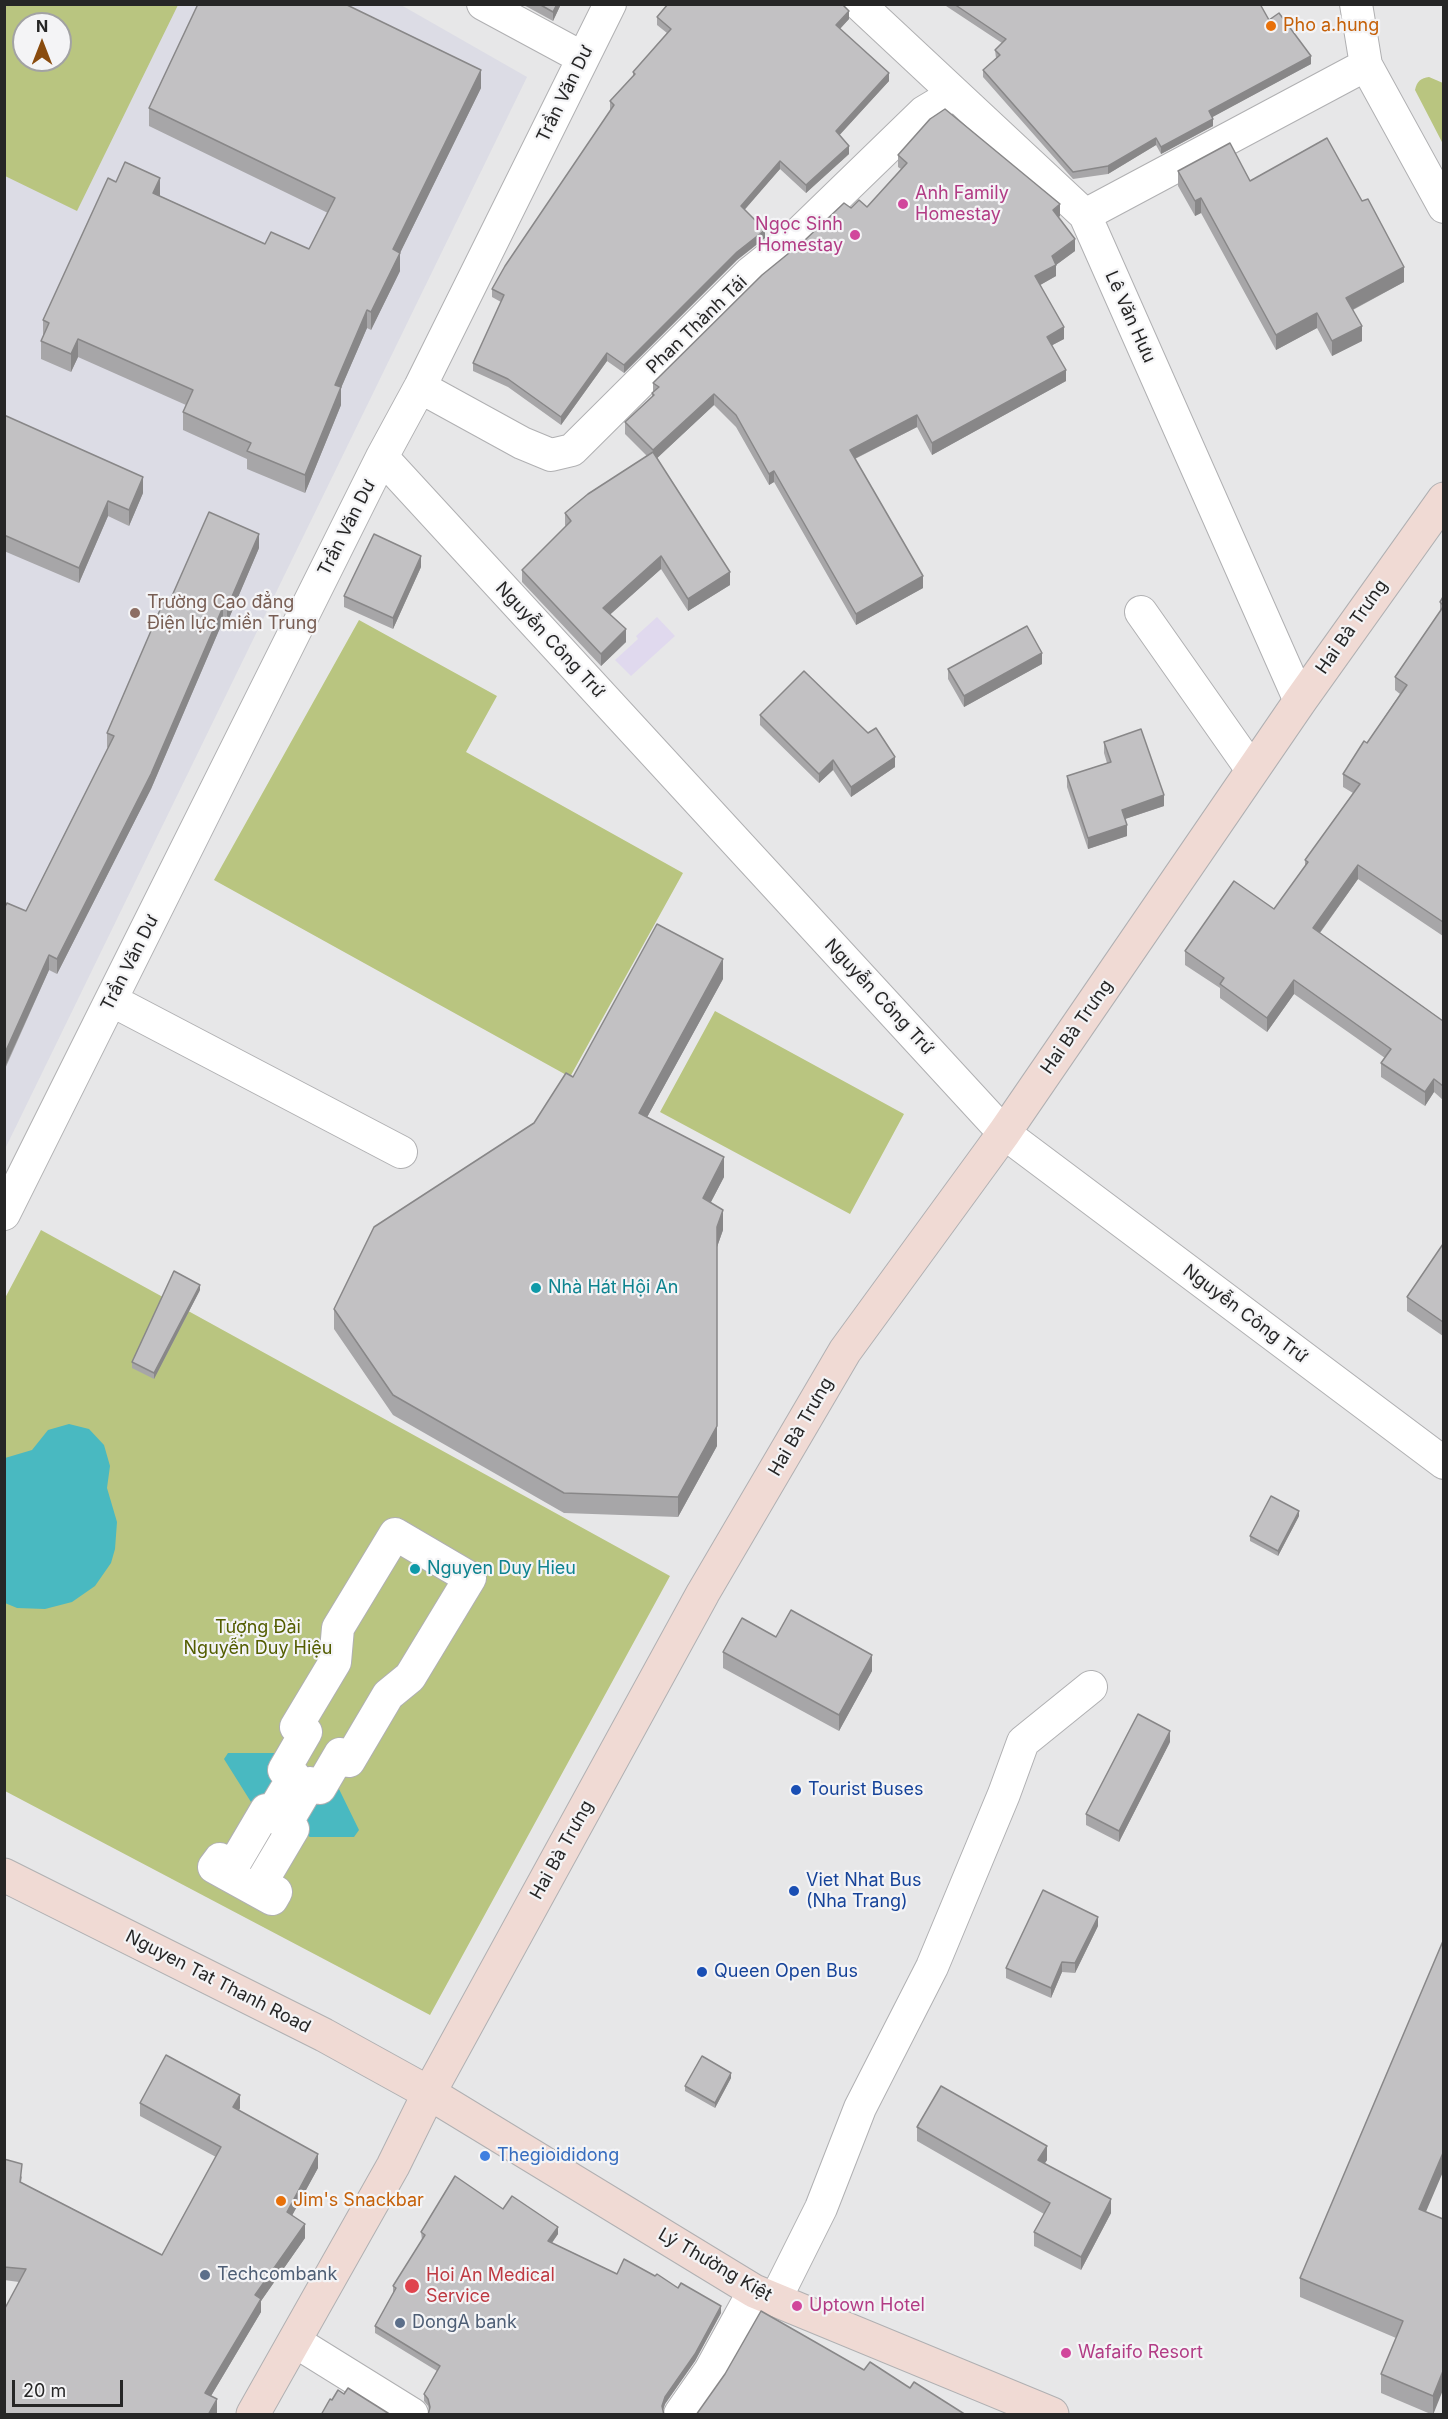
<!DOCTYPE html>
<html>
<head>
<meta charset="utf-8">
<style>
  body { margin:0 }
  #map { position:relative; width:1448px; height:2419px; overflow:hidden; background:#e7e7e8; font-family:Inter,sans-serif }
  canvas { display:block }
  .frame { position:absolute; inset:0; border:6px solid #262626; pointer-events:none }
  .north { position:absolute; left:12px; top:12px; width:60px; height:60px; box-sizing:border-box; background:#f4f4f6; border:2px solid #a2a2a3; border-radius:50%; rotate:0deg; font-size:16px; font-weight:700; line-height:24px; text-align:center; color:#262626 }
  .north::after { content:''; display:block; margin:auto; width:21px; height:27px; background:#894b0e; clip-path:polygon(50% 0,100% 100%,50% 72%,0 100%) }
  .scale { position:absolute; left:12px; top:2380px; width:111px; height:27px; box-sizing:border-box; border:3px solid #262626; border-top:0; padding-left:8px; font-size:18px; line-height:21px; white-space:nowrap; color:#262626; -webkit-text-stroke:4px #f4f4f6; paint-order:stroke }
</style>
</head>
<body>
<div id="map">
<canvas width="1448" height="2419"></canvas>
<div class="frame"></div>
<div class="north">N</div>
<div class="scale">20 m</div>
</div>
<script>
const context = document.querySelector('canvas').getContext('2d');
context.lineJoin = 'round';
function fill(path, color) { context.fillStyle = color; context.fill(path, 'evenodd'); }
function trace(path, color, width, dash) { context.strokeStyle = color; context.lineWidth = width; context.lineCap = dash ? 'butt' : 'round'; context.setLineDash(dash || []); context.stroke(path); }
function label(font, color, halo, rows, align = 'center') {
  context.font = font + ' Inter,sans-serif'; context.lineWidth = 4.5; context.setLineDash([]); context.textBaseline = 'middle'; context.strokeStyle = halo; context.fillStyle = color; for (const [text, x, y, turn = 0] of rows) {
    context.save(); context.translate(x, y); context.rotate((+turn || 0) * Math.PI / 180); context.textAlign = isNaN(turn) ? turn : align; if (halo) context.strokeText(text, 0, 0); context.fillText(text, 0, 0); context.restore();
  }
}
const commercial = new Path2D(`
  M657 617 675 636 631 676 615 660 638 639 636 636Z`);
const built = new Path2D(`
  M5 5H401L527 77 5 1149ZM24 24H60V60H24Z`);
const green = new Path2D(`
  M4 5H178L77 211 5 176ZM24 24H60V60H24Z
  M1429 77 1443 83V144L1415 90C1417 81 1421 78 1429 77Z
  M359 620 497 696 466 752 683 873 570 1077 214 880Z
  M715 1011 904 1114 850 1214 660 1112Z
  M41 1230 670 1576 430 2015 5 1791 4 1300Z`);
const water = new Path2D(`
  M69 1424 89 1429 104 1445 110 1466 107 1488 117 1522 115 1549 111 1563 95 1586 72 1602 45 1609 17 1608 5 1603V1458L32 1450 48 1430Z
  M228 1753H278L338 1787 359 1830 354 1837H310L260 1805 251 1802 224 1759Z`);
const street = new Path2D(`
  M483 4 583 58
  M859 4 1085 215 1300 701
  M1356 4 1366 65 1444 207
  M1085 215 1366 65
  M420 387 522 443 551 455 572 450 750 273 794 238 924 112 954 94
  M382 457 1004 1133 1444 1463
  M1141 612 1252 770
  M111 1000 401 1152
  M4 1214 382 457 420 387 610 4
  M395 1534 470 1578 410 1677 388 1695 349 1761 340 1754 320 1788 310 1783 285 1825 293 1829 261 1883 276 1892 272 1899 214 1867 220 1859 233 1866 266 1810 272 1813 294 1776 284 1770 306 1732 296 1727 335 1662 338 1628Z
  M775 2300 821 2208 860 2108 932 1967 1004 1794 1023 1742 1091 1687
  M296 2342 412 2414
  M680 2414 710 2371 754 2291`);
const secondary = new Path2D(`
  M4 1875 324 2035 429 2093 754 2291 1052 2414
  M253 2414 393 2166 429 2093 703 1593 845 1351 1004 1133 1300 701 1444 499`);
const wall = new Path2D(`
  M522 4H561L553 21Z
  M943 4H1260L1269 20 1311 64 1212 117 1213 126 1161 154 1156 145 1108 174 1073 179 983 77V70L996 58 995 50 1002 43Z
  M657 17 849 19 840 29 889 81 839 135 849 154 806 193 780 169 744 209 765 238 737 260 624 373 607 361 561 425 508 387 473 371V363L501 302 492 297V289L611 110 610 109V101L633 76V72L667 33 657 25Z
  M481 88 400 253V271L371 330 367 328 341 388V405L305 493 247 469V459L183 430V412L186 405 78 357 71 372 41 359V341L43 336V320L116 182 160 196 265 244 309 249 328 213 149 126V108Z
  M898 155 1060 216 1058 217 1075 251 1056 265V276L1040 285 1064 339 1052 345 1066 381 932 455 917 427 855 459 923 588 856 625 774 482 769 485 736 427 714 405 657 458 730 585 688 611 661 569 610 614 626 642 601 666 522 582V570L566 527 565 525V513L647 456 625 434V422L652 397V393L653 392V383L851 208 867 207 901 169 898 167Z
  M1178 171 1250 181 1404 282 1353 310 1362 341 1332 356 1317 328 1276 350 1201 213 1195 216 1178 186Z
  M4 415 143 493 129 526 108 516 79 583 4 551Z
  M259 548 227 623 223 621 151 789 57 974 49 970 5 1069V1084L4 1086V908L26 911 108 748 107 747V733L168 605Z
  M421 567 393 629 344 607V596Z
  M1443 597V936L1358 879 1320 933 1443 1021V1100L1434 1092 1425 1106 1381 1077V1063L1385 1058 1294 994 1267 1032 1220 998V988L1185 965V951L1274 909 1305 866V860L1353 793 1343 787V774L1367 743 1400 694 1395 690V677L1440 612V602Z
  M1042 664 964 707 948 679V669Z
  M760 715 895 767 851 797 833 770 819 783 760 725Z
  M1104 742 1164 806 1125 819 1127 836 1088 849 1067 787V776L1107 763 1104 753Z
  M723 979 647 1117 724 1177 711 1202 723 1230 717 1247V1446L678 1517 564 1513 393 1415 334 1329V1309L534 1123 573 1077Z
  M1443 1244V1336L1407 1311V1297Z
  M200 1290 154 1379 132 1368V1362Z
  M1299 1516 1278 1556 1250 1541V1536Z
  M776 1637 872 1671 839 1731 723 1668V1652Z
  M1170 1742 1119 1842 1086 1825V1814Z
  M1098 1926 1075 1973 1062 1972 1051 1998 1006 1978V1968Z
  M731 2078 715 2108 685 2091V2086Z
  M140 2103 240 2108 239 2110 318 2168 292 2215 305 2238 261 2301V2312L211 2396 217 2413 19 2282 4 2280V2159L22 2177 21 2182 162 2255 216 2157 140 2116Z
  M917 2127 1047 2160 1044 2164 1111 2213 1081 2270 1034 2246V2232L1044 2214 917 2141Z
  M503 2209 558 2234 552 2243 617 2274 678 2288 721 2313 695 2361 665 2404 663 2410H429L428 2406 424 2401V2394L437 2371 375 2333V2326L393 2294V2286L422 2240 421 2232Z
  M1426 2212 1443 2219 1433 2415 1381 2393V2374L1396 2338 1300 2297V2278Z`);
const shadedWall = new Path2D(`
  M557 4H561L553 21V12Z
  M849 11V19L836 33V25Z
  M1311 56V64L1209 119V111Z
  M481 70V88L400 253V271L371 330V312L393 249Z
  M889 73V81L836 139V131Z
  M1213 119V126L1161 154V147Z
  M1156 138V145L1108 174V166Z
  M849 146V154L806 193V185Z
  M780 161V169L741 214V206Z
  M160 178V196L153 211V193Z
  M1201 198V213L1195 216V201Z
  M1060 204V216L1053 222V210Z
  M765 230V238L737 260 624 373V365L737 252Z
  M1075 239V251L1056 265V276L1035 288V276L1052 256Z
  M1404 267V282L1346 313V298Z
  M367 310V328L341 388V405L305 493V475L335 385Z
  M1317 313V328L1276 350V335Z
  M1362 326V341L1332 356V341Z
  M1064 327V339L1047 348V337Z
  M78 339V357L71 372V354Z
  M607 353V361L561 425V417Z
  M1066 370V381L932 455V443Z
  M714 394V405L653 462V450Z
  M917 415V427L850 461V450Z
  M774 471V482L769 485V474Z
  M143 477V493L129 526V510Z
  M108 501V516L79 583V568Z
  M259 534V548L227 623V608Z
  M421 556V567L393 629V618Z
  M661 556V569L603 621V608Z
  M730 572V585L688 611V599Z
  M923 576V588L856 625V614Z
  M223 607V621L151 789 57 974V959Z
  M626 629V642L601 666V654Z
  M1042 653V664L964 707V696Z
  M895 757V767L851 797V787Z
  M833 760V770L819 783V774Z
  M1164 795V806L1122 820V810Z
  M1127 825V836L1088 849V838Z
  M1358 865V879L1313 942V928Z
  M49 955V970L4 1069V1055Z
  M723 959V979L639 1132V1113Z
  M1294 980V994L1267 1032V1018Z
  M5 1069V1084L4 1086V1071Z
  M1434 1079V1092L1425 1106V1092Z
  M724 1157V1177L703 1217V1198Z
  M723 1210V1230L717 1247V1227Z
  M200 1285V1290L154 1379V1373Z
  M717 1426V1446L678 1517V1497Z
  M1299 1511V1516L1278 1556V1551Z
  M872 1655V1671L839 1731V1715Z
  M1170 1731V1742L1119 1842V1831Z
  M1098 1917V1926L1075 1973V1963Z
  M1062 1962V1972L1051 1998V1988Z
  M731 2073V2078L715 2108V2103Z
  M240 2095V2108L233 2120V2107Z
  M1047 2146V2160L1038 2174V2160Z
  M1443 2153V2172L1419 2228V2209Z
  M318 2154V2168L287 2225V2212Z
  M1111 2199V2213L1081 2270V2257Z
  M305 2224V2238L261 2301V2312L205 2406V2393L255 2295Z
  M558 2227V2234L548 2248V2241Z
  M721 2306V2313L695 2361 665 2404 662 2413V2406L665 2397Z
  M1443 2371V2390L1433 2415V2396Z
  M217 2399V2413L216 2415H208Z`);
const building = new Path2D(`
  M198 4H345L481 70 393 249 400 253 371 312 367 310 335 385 341 387 305 475 247 451 251 443 183 412 193 390 78 339 71 354 41 341 49 323 43 320 108 178 116 182 125 162 160 178 153 193 265 244 271 232 309 249 335 198 149 108Z
  M539 4H557L553 12Z
  M668 4H842L849 11 836 25 889 73 836 131 849 146 806 185 780 161 741 206 765 230 737 252 624 365 607 353 561 417 508 379 473 363 504 295 492 289 505 266 614 105 610 101 635 74 633 72 671 29 657 17Z
  M954 4H1260L1269 20 1279 13 1311 56 1209 111 1213 119 1161 147 1156 138 1108 166 1073 172 983 70 1000 55 995 50 1006 39Z
  M945 109 1060 204 1053 210 1075 239 1052 256 1056 265 1035 276 1064 327 1047 337 1066 370 932 443 917 415 850 450 923 576 856 614 774 471 769 474 736 415 714 394 653 450 625 422 654 395 652 393 659 387 653 383 762 275 805 240 844 203 851 208 859 200 867 207 907 163 898 155 930 119Z
  M1327 138 1362 201 1368 199 1404 267 1346 298 1362 326 1332 341 1317 313 1276 335 1201 198 1195 201 1178 171 1230 143 1250 181Z
  M4 415 143 477 129 510 108 501 79 568 4 535Z
  M653 452 730 572 688 599 661 556 603 608 626 629 601 654 522 570 571 521 565 513 588 494Z
  M209 512 259 534 227 608 223 607 151 774 57 959 49 955 4 1055V908L7 903 26 911 114 736 107 733 163 603 168 605Z
  M374 534 421 556 393 618 344 596Z
  M1443 597V605L1440 602Z
  M1443 607V922L1358 865 1313 928 1443 1021V1086L1434 1079 1425 1092 1381 1063 1391 1049 1294 980 1267 1018 1220 984 1224 978 1185 951 1234 881 1274 909 1308 862 1305 860 1360 784 1343 774 1364 741 1367 743 1407 685 1395 677Z
  M1027 626 1042 653 964 696 948 669Z
  M804 671 868 733 876 728 895 757 851 787 833 760 819 774 760 715Z
  M1141 729 1164 795 1122 810 1127 825 1088 838 1067 776 1111 762 1104 742Z
  M657 924 723 959 639 1113 724 1157 703 1198 723 1210 717 1227V1426L678 1497 564 1493 393 1395 334 1309 374 1227 534 1123 566 1073 573 1077Z
  M1443 1244V1322L1407 1297Z
  M174 1271 200 1285 154 1373 132 1362Z
  M1271 1496 1299 1511 1278 1551 1250 1536Z
  M791 1610 872 1655 839 1715 723 1652 742 1618 776 1637Z
  M1138 1714 1170 1731 1119 1831 1086 1814Z
  M1043 1890 1098 1917 1075 1963 1062 1962 1051 1988 1006 1968Z
  M1443 1941V2153L1419 2209 1443 2219V2371L1433 2396 1381 2374 1403 2321 1300 2278Z
  M166 2055 240 2095 233 2107 318 2154 287 2212 305 2224 255 2295 261 2299 205 2393 217 2399 208 2415H4V2310L26 2269 4 2267V2159L22 2164 20 2182 162 2255 221 2147 140 2103Z
  M702 2056 731 2073 715 2103 685 2086Z
  M941 2086 1047 2146 1038 2160 1111 2199 1081 2257 1034 2232 1050 2203 917 2127Z
  M455 2176 503 2209 512 2196 558 2227 548 2241 617 2274 624 2259 655 2276 657 2274 678 2288 681 2283 721 2306 695 2354 665 2397 662 2406 664 2415H428L430 2407 428 2399 424 2394 440 2366 375 2326 396 2288 393 2286 425 2235 421 2232Z
  M761 2311 864 2370 870 2362 910 2388 914 2382 966 2415H696L725 2374Z
  M348 2388 391 2415H321L330 2399 332 2400 338 2390 344 2394Z`);
const markers = [
  [1271,26,6,"#e8710a"],
  [903,204,6,"#d1479c"],
  [855,235,6,"#d1479c"],
  [135,613,6,"#8d6e63"],
  [536,1288,6,"#0f9aa8"],
  [415,1569,6,"#0f9aa8"],
  [796,1790,6,"#1a4fb4"],
  [794,1891,6,"#1a4fb4"],
  [702,1972,6,"#1a4fb4"],
  [485,2156,6,"#3f7fe0"],
  [281,2201,6,"#e8710a"],
  [205,2275,6,"#5c6f8a"],
  [412,2286,8,"#e0444e"],
  [797,2306,6,"#d1479c"],
  [400,2323,6,"#5c6f8a"],
  [1066,2353,6,"#d1479c"]
];
const foodNames = [
  ["Pho a.hung",1283,26],
  ["Jim's Snackbar",293,2201]
];
const streetNames = [
  ["Trần Văn Dư",565,94,-64],
  ["Lê Văn Hưu",1130,317,66],
  ["Phan Thành Tái",697,325,-44],
  ["Trần Văn Dư",347,528,-63],
  ["Hai Bà Trưng",1352,627,-55],
  ["Nguyễn Công Trứ",550,640,47],
  ["Trần Văn Dư",130,963,-63],
  ["Nguyễn Công Trứ",879,997,47],
  ["Hai Bà Trưng",1077,1027,-55],
  ["Nguyễn Công Trứ",1245,1314,37],
  ["Hai Bà Trưng",801,1427,-60],
  ["Hai Bà Trưng",562,1850,-61],
  ["Nguyen Tat Thanh Road",218,1982,27],
  ["Lý Thường Kiệt",715,2265,30]
];
const hotelNames = [
  ["Anh Family",915,194],
  ["Homestay",915,215],
  ["Ngọc Sinh",843,225,"right"],
  ["Homestay",843,246,"right"],
  ["Uptown Hotel",809,2306],
  ["Wafaifo Resort",1078,2353]
];
const educationNames = [
  ["Trường Cao đẳng",147,603],
  ["Điện lực miền Trung",147,624]
];
const cultureNames = [
  ["Nhà Hát Hội An",548,1288],
  ["Nguyen Duy Hieu",427,1569]
];
const parkNames = [
  ["Tượng Đài",258,1628],
  ["Nguyễn Duy Hiệu",258,1649]
];
const transitNames = [
  ["Tourist Buses",808,1790],
  ["Viet Nhat Bus",806,1881],
  ["(Nha Trang)",806,1902],
  ["Queen Open Bus",714,1972]
];
const shopNames = [
  ["Thegioididong",497,2156]
];
const serviceNames = [
  ["Techcombank",217,2275],
  ["DongA bank",412,2323]
];
const healthNames = [
  ["Hoi An Medical",426,2276],
  ["Service",426,2297]
];
fill(commercial, '#e0d9ee');
fill(built, '#dcdce5');
fill(green, '#b9c580');
fill(water, '#49b9c1');
trace(street, '#b0b0b2', 34);
trace(secondary, '#b0b0b2', 35);
trace(street, '#fff', 32);
trace(secondary, '#f0dad4', 33);
fill(wall, '#a7a6a8');
fill(shadedWall, '#888788');
fill(building, '#c2c1c3');
trace(building, '#888788', 1.5);
for (const [x, y, r, color] of markers) { const dot = new Path2D(); dot.arc(x, y, r, 0, 2 * Math.PI); context.fillStyle = color; context.fill(dot); trace(dot, '#f4f4f6', 2); }
label('18px', '#c56008', '#f4f4f6', foodNames, 'left');
label('18px', '#262626', '#f4f4f6', streetNames);
label('18px', '#b23c85', '#f4f4f6', hotelNames, 'left');
label('18px', '#785e54', '#f4f4f6', educationNames, 'left');
label('18px', '#0d838f', '#f4f4f6', cultureNames, 'left');
label('18px', '#535d00', '#f4f4f6', parkNames);
label('18px', '#164399', '#f4f4f6', transitNames, 'left');
label('18px', '#366cbe', '#f4f4f6', shopNames, 'left');
label('18px', '#4e5e75', '#f4f4f6', serviceNames, 'left');
label('18px', '#be3a42', '#f4f4f6', healthNames, 'left');
</script>
</body>
</html>
